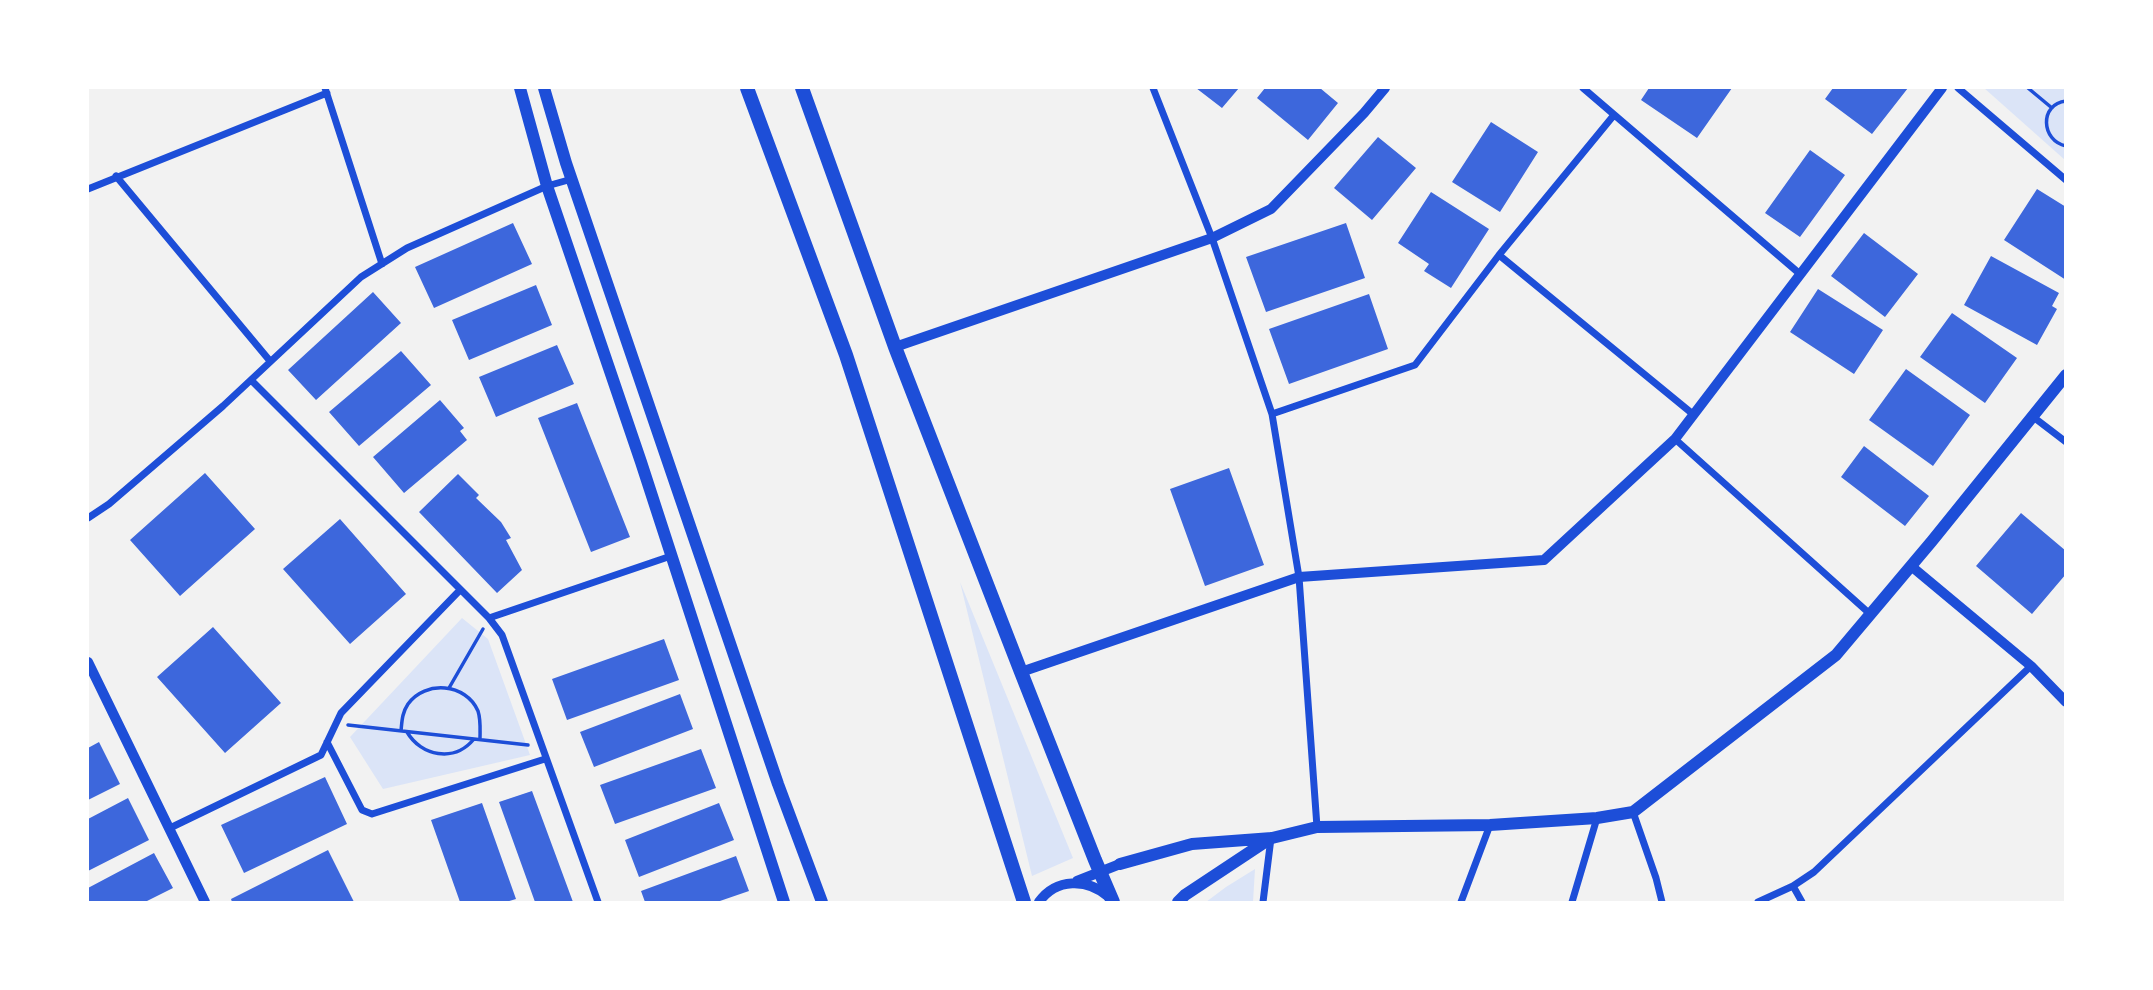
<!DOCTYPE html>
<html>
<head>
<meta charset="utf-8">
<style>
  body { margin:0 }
  #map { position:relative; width:2153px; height:990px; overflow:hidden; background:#f2f2f2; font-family:Signika,sans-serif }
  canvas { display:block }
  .frame { position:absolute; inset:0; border:89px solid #fff; pointer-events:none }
</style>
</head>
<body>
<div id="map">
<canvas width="2153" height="990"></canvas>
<div class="frame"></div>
</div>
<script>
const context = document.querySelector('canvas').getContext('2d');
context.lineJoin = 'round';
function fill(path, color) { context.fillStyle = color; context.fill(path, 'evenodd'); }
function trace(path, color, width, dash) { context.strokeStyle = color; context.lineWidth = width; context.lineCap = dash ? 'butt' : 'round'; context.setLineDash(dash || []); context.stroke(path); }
const green = new Path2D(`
  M1984 88H2065V160Z
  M960 582 1073 858 1032 876Z
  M462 618 488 639 530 755 383 789 350 737Z
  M1255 869 1253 902H1206L1226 887Z`);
const building = new Path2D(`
  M1196 88H1239L1222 108Z
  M1265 88H1320L1338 103 1308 140 1257 98Z
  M1649 88H1732L1697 138 1641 100Z
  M1833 88H1908L1872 134 1825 99Z
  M1491 122 1538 152 1500 212 1452 182Z
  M1378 137 1416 168 1372 220 1334 188Z
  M1810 150 1845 175 1800 237 1765 213Z
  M2037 189 2066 207V280L2004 240Z
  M1431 192 1489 229 1451 288 1424 271 1429 264 1398 243Z
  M513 223 532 264 434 308 415 267Z
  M1346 223 1365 278 1266 312 1246 257Z
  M1864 233 1918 274 1885 317 1831 276Z
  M1991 256 2059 293 2052 306 2057 309 2037 345 1964 305Z
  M536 285 552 325 469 360 452 320Z
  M1818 289 1883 330 1854 374 1790 332Z
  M373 292 401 323 316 400 288 370Z
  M1369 294 1388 349 1289 384 1269 329Z
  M1952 313 2017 358 1985 403 1920 357Z
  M557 345 574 384 496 417 479 377Z
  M401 351 431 385 359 446 329 412Z
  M1906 369 1970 415 1933 466 1869 420Z
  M440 400 464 428 460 431 467 440 404 493 373 457Z
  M577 403 630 537 591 552 538 418Z
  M1864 446 1929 496 1905 526 1841 477Z
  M1229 468 1264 565 1205 586 1170 489Z
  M205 473 255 529 180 596 130 540Z
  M458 474 479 495 476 498 501 522 511 538 506 540 522 570 497 593 419 512Z
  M2021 513 2066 551V574L2032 614 1976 566Z
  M340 519 406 594 350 644 283 569Z
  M213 627 281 703 225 753 157 677Z
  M664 639 679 680 567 720 552 679Z
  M680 694 693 729 594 767 580 732Z
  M99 742 120 784 88 800V748Z
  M701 749 716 788 615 824 600 785Z
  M325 777 347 824 244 873 221 825Z
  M532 791 573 902H535L499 802Z
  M128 798 149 840 88 871V819Z
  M482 803 516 899 506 902H460L431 820Z
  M719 803 734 840 639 877 625 840Z
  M328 850 354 902H232L231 899Z
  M154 853 173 888 145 902H88V888Z
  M736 856 749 891 717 902H645L641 891Z`);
const path = new Path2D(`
  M2028 88 2052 108
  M2066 101C2039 104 2041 141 2066 146
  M449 688 483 629
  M348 725 528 745
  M401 731C402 721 402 713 408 704 425 680 466 683 478 711 481 720 480 730 480 739
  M407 732C421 756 454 763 474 739`);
const minor = new Path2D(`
  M325 88 382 264
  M1153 88 1212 238 1272 414 1299 577 1317 827
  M1583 88 1800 274
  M1958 88 2066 180
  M116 176 270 361
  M88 189 327 93
  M1499 255 1694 415
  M251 380 489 618 502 635 598 902
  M1272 414 1415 365 1499 255 1614 115
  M2032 416 2066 442
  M1675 439 1870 614
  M88 518 109 504 223 406 361 277 407 248 547 186 572 179
  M489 618 671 556
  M327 742 362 810 372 814 545 759
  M1633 812 1656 878 1662 902
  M170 828 321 755 341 713 460 590
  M1793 886 1802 902
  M1263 902 1271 838
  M1461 902 1490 825
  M1572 902 1597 818
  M1758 902 1793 886 1814 872 2031 666`);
const tertiary = new Path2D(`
  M895 347 1212 238 1271 209 1364 113 1385 88
  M1911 566 2031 666 2066 702
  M88 662 205 902
  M1021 672 1299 577 1544 560 1675 439 1942 88
  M1077 881 1120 864
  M1039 902C1056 878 1087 878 1109 897`);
const secondary = new Path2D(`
  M520 88 547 186 641 462 784 902
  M544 88 566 163 778 784 822 902
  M1120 864 1192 844 1272 838 1317 827 1490 825 1597 818 1633 812 1836 655 1932 541 2066 375
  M1178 902 1185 895 1271 838`);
const trunk = new Path2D(`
  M747 88 846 355 1024 902
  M802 88 895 347 1021 672 1095 860 1113 902`);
fill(green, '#dbe4f7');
fill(building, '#3d67dc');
trace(path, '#1d4ed8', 3.5);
trace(minor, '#1d4ed8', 7);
trace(tertiary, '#1d4ed8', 10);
trace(secondary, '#1d4ed8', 12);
trace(trunk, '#1d4ed8', 14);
</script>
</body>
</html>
